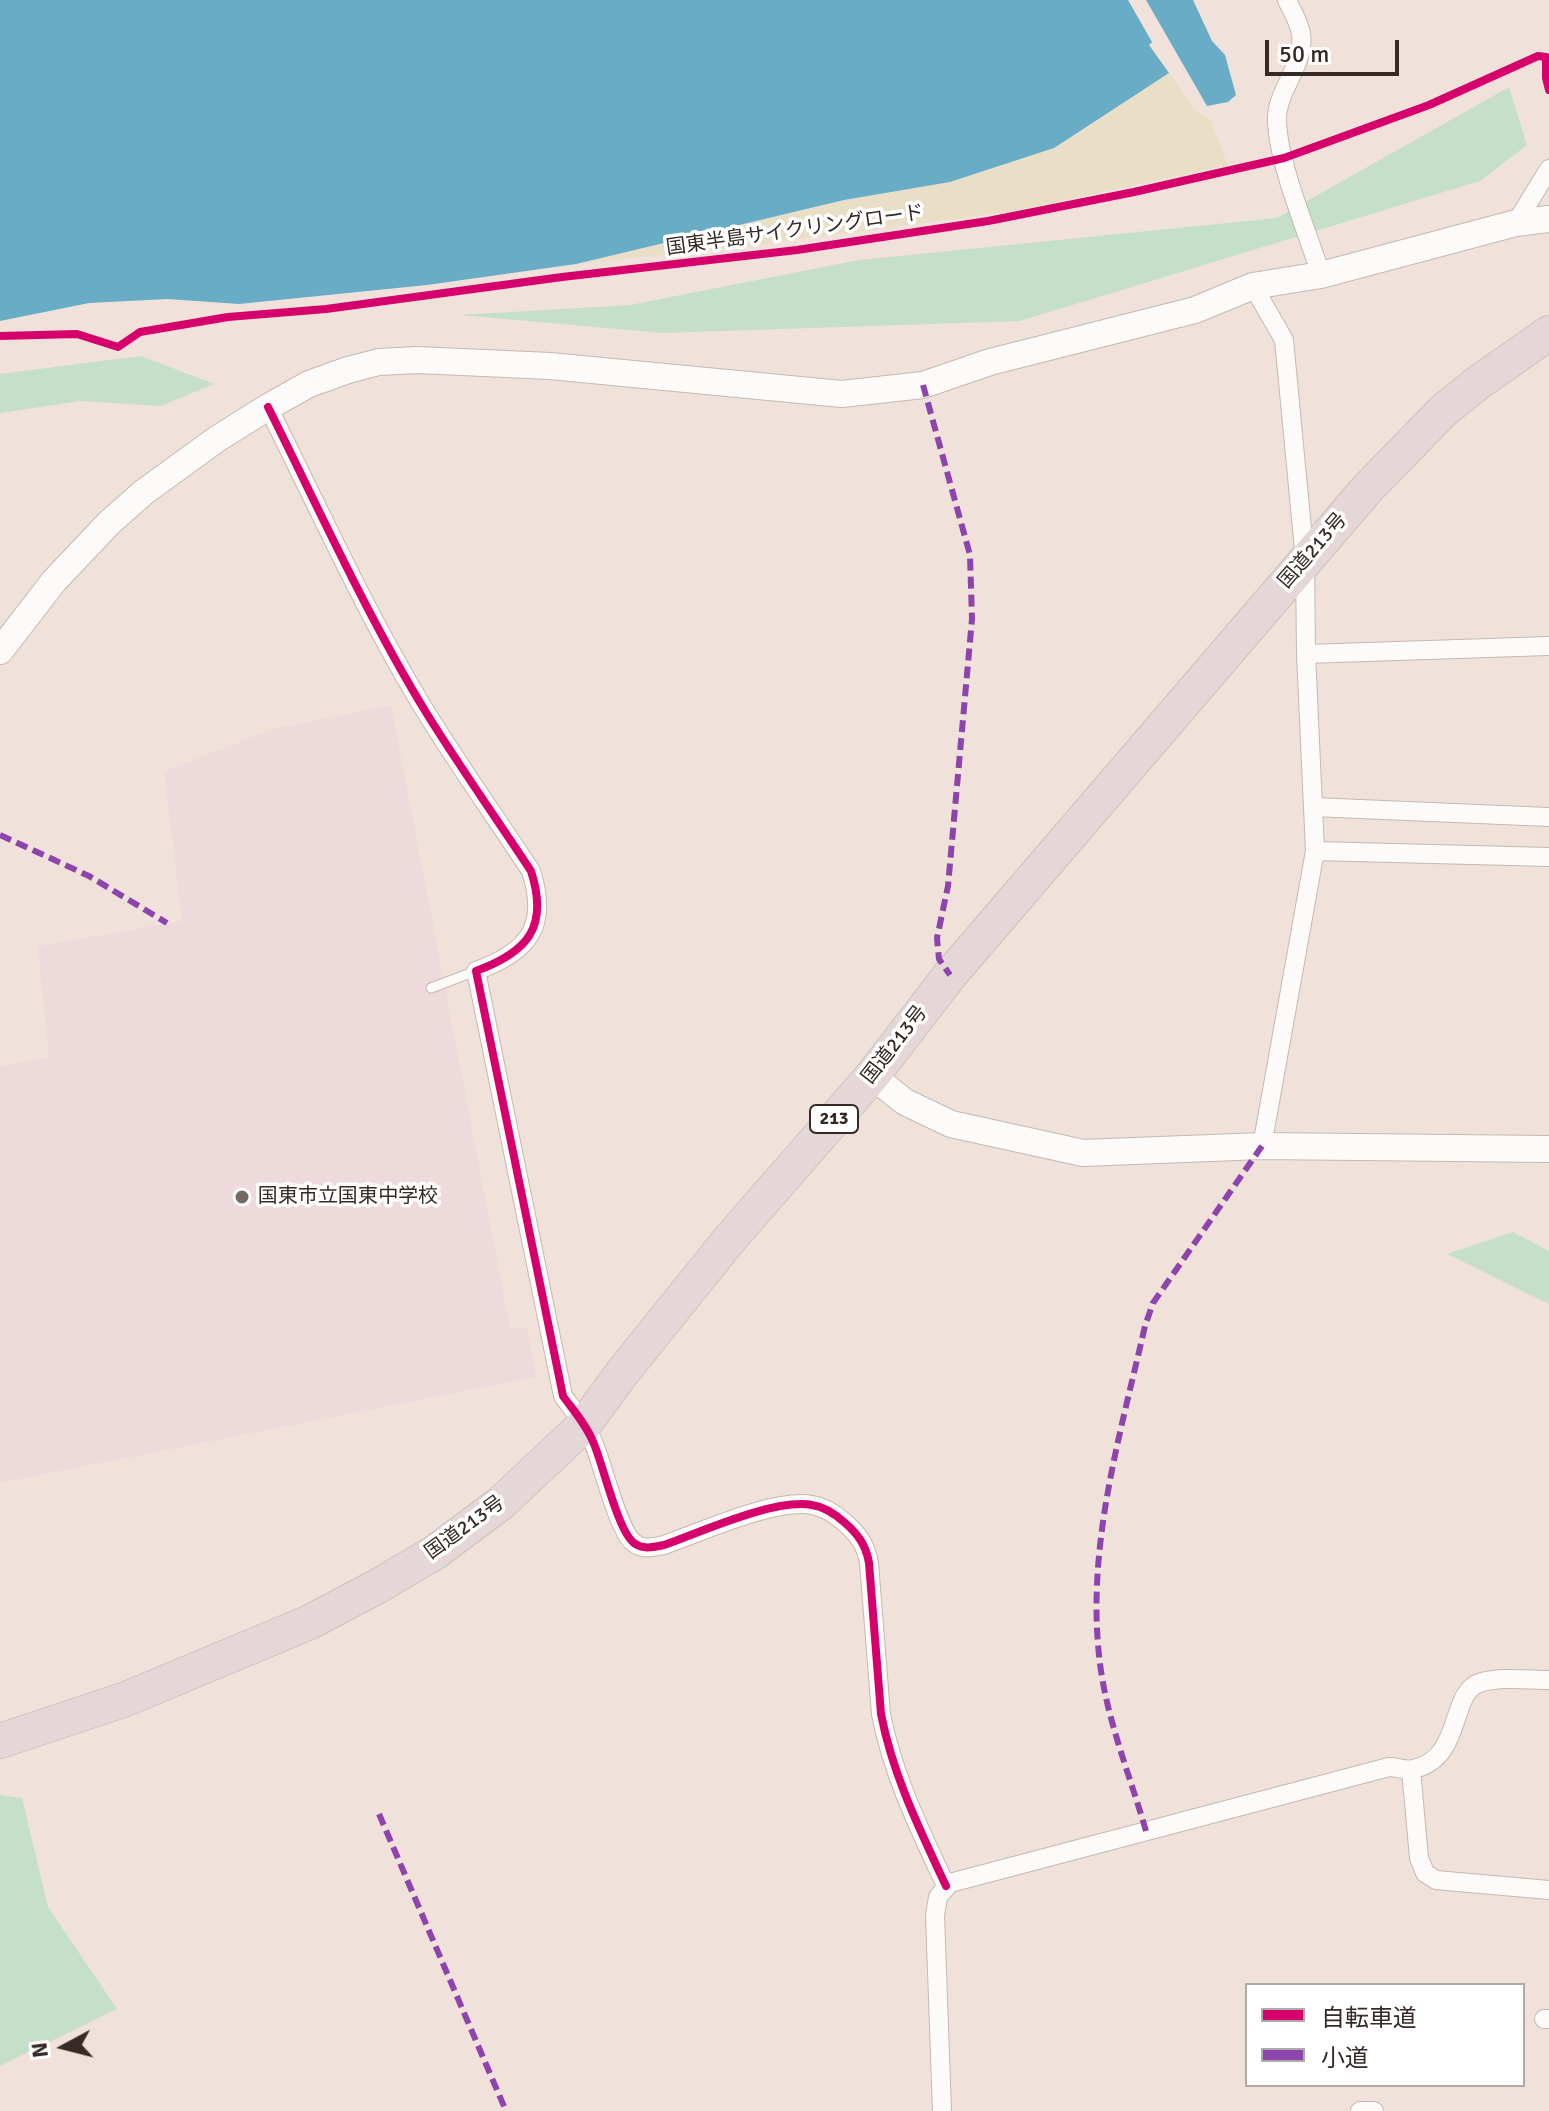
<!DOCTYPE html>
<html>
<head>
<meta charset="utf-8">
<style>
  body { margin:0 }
  #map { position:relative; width:1549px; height:2111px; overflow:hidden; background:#f0e2da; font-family:Signika,"Noto Sans JP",sans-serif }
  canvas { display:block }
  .legend { position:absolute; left:1245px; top:1983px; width:280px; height:104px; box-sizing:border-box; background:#fff; border:2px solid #aeaaa8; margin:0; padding:10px 14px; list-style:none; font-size:24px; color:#352a26 }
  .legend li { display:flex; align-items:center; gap:16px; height:40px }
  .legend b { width:40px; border:2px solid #aeaaa8 }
  .north { position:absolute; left:24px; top:2007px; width:80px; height:80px; -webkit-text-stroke:6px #fff; paint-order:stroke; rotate:263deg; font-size:22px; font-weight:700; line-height:32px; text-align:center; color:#352a26 }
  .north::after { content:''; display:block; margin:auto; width:28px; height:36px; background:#352a26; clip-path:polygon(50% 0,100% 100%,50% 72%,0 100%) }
  .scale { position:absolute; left:1265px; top:40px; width:134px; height:36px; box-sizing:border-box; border:4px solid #352a26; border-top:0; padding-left:10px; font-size:24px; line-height:28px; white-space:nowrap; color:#352a26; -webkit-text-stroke:6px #fff; paint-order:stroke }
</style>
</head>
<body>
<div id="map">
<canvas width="1549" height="2111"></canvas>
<ul class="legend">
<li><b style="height:10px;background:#d6006c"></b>自転車道</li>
<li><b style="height:10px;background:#8e44ad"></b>小道</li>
</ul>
<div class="north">N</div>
<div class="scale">50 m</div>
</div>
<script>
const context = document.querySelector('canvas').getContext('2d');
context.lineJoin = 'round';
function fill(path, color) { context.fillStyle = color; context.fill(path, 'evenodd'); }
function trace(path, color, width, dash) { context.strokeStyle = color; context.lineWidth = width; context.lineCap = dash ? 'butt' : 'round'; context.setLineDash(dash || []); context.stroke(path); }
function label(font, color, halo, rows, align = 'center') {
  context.font = font + ' Signika,"Noto Sans JP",sans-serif'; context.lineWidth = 7; context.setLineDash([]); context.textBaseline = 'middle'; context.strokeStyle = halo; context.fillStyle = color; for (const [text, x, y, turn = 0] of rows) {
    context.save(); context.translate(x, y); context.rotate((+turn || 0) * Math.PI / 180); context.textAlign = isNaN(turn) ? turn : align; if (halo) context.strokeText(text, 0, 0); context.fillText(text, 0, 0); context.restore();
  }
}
const education = new Path2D(`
  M391 705 510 1328H527L536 1377 0 1483V1066L49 1057 38 946 182 921 164 771 273 729Z`);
const green = new Path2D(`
  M1509 87 1527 145 1480 181 1020 321 663 333 460 315 630 305 859 260 1277 218Z
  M141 356 214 384 161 406 81 401 0 413V374Z
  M1513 1232 1549 1251V1304L1447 1254Z
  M0 1795 22 1798 48 1907 117 2009 0 2066Z`);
const sand = new Path2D(`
  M1169 73 1197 112 1210 119 1228 165 1015 211 747 246 576 264 844 200 950 182 1054 148Z`);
const water = new Path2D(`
  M0 0H1128L1152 42 1149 45 1169 73 1054 148 950 182 844 200 576 264 427 285 239 304 168 299 89 303 0 321Z
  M1146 0H1193L1212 41 1225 55 1236 95 1228 102 1207 106Z`);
const lane = new Path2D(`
  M431 988 476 971`);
const street = new Path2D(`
  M1287 0C1292 11 1299 22 1301 34 1306 65 1275 91 1277 122 1279 166 1307 231 1321 275
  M1516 223 1549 169
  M1253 286 1284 340 1305 560 1306 654 1315 851 1262 1146
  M268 407C319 509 367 616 427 714 460 767 496 818 531 871 549 927 528 952 476 971L563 1396C574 1411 587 1426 594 1444 603 1465 618 1531 634 1543 643 1550 654 1547 664 1545 701 1532 775 1498 812 1505 825 1507 835 1514 844 1522 858 1534 866 1545 869 1563L881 1714C893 1776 920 1830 946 1886
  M1306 654 1549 646
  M1313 807 1549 817
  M1315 851 1549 857
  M1411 1770 1419 1858 1425 1873 1436 1880 1549 1890
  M1544 2019H1549
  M942 2111 935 1915 938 1897 950 1883 1389 1767C1397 1767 1406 1771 1413 1769 1463 1759 1449 1694 1479 1683 1499 1676 1528 1680 1549 1680
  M1360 2111H1374`);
const secondary = new Path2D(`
  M0 651 54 581 109 523 144 492 217 439 268 407 309 384 348 370 379 362 417 360 550 366 842 394 923 385 990 362 1195 310 1253 286 1321 275 1516 223 1549 219
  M872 1076 905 1102 951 1124 1083 1153 1262 1146 1549 1149`);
const highway = new Path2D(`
  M0 1741 126 1699 310 1622 378 1586 434 1553 501 1503 584 1425 622 1373 729 1240 872 1076 950 975 1367 489 1443 411 1479 382 1549 333`);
const quiet = new Path2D(`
  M923 385 970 555 972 619 948 886 937 938 939 959 950 975
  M0 835 89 876 167 923
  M379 1814 506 2111
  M1146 1831C1131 1779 1109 1725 1101 1671 1084 1554 1119 1440 1145 1326L1153 1303 1262 1146`);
const cycleway = new Path2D(`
  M0 336 77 334 118 347 140 332 228 317 326 309 562 277 797 250 988 221 1134 192 1284 158 1429 105 1538 56 1546 57V78L1549 90
  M268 407C319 509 367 616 427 714 460 767 496 818 531 871 549 927 528 952 476 971L563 1396C574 1411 587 1426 594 1444 603 1465 618 1531 634 1543 643 1550 654 1547 664 1545 701 1532 775 1498 812 1505 825 1507 835 1514 844 1522 858 1534 866 1545 869 1563L881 1714C893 1776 920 1830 946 1886`);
const markers = [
  [242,1197,8,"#766a65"]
];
const shields = [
  [834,1119,48]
];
const shieldNames = [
  ["213",834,1119]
];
const streetNames = [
  ["国東半島サイクリングロード",795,231,-8],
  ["国道213号",1313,551,-49],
  ["国道213号",895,1045,-52],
  ["国道213号",465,1528,-36]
];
const poiNames = [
  ["国東市立国東中学校",258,1197]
];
fill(education, '#eedadb');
fill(green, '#c5dfc8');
fill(sand, '#e9dec6');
fill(water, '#68acc6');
trace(lane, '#c4b9b3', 11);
trace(street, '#c4b9b3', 20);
trace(secondary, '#c4b9b3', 28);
trace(highway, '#c9c2be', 36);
trace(lane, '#fdfbf9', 9);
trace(street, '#fdfbf9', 18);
trace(secondary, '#fdfbf9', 26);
trace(highway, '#e5d7d8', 34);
trace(quiet, '#8e44ad', 6, [12, 6]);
trace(cycleway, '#d6006c', 8);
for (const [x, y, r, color] of markers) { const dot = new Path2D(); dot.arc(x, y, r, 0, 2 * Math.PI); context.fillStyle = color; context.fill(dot); trace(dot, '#fff', 3); }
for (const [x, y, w] of shields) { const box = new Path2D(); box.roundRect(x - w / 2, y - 14, w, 28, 6); context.fillStyle = '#fff'; context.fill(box); trace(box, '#352a26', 2); }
label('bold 18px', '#352a26', null, shieldNames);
label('20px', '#352a26', '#fff', streetNames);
label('20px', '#352a26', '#fff', poiNames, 'left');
</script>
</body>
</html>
